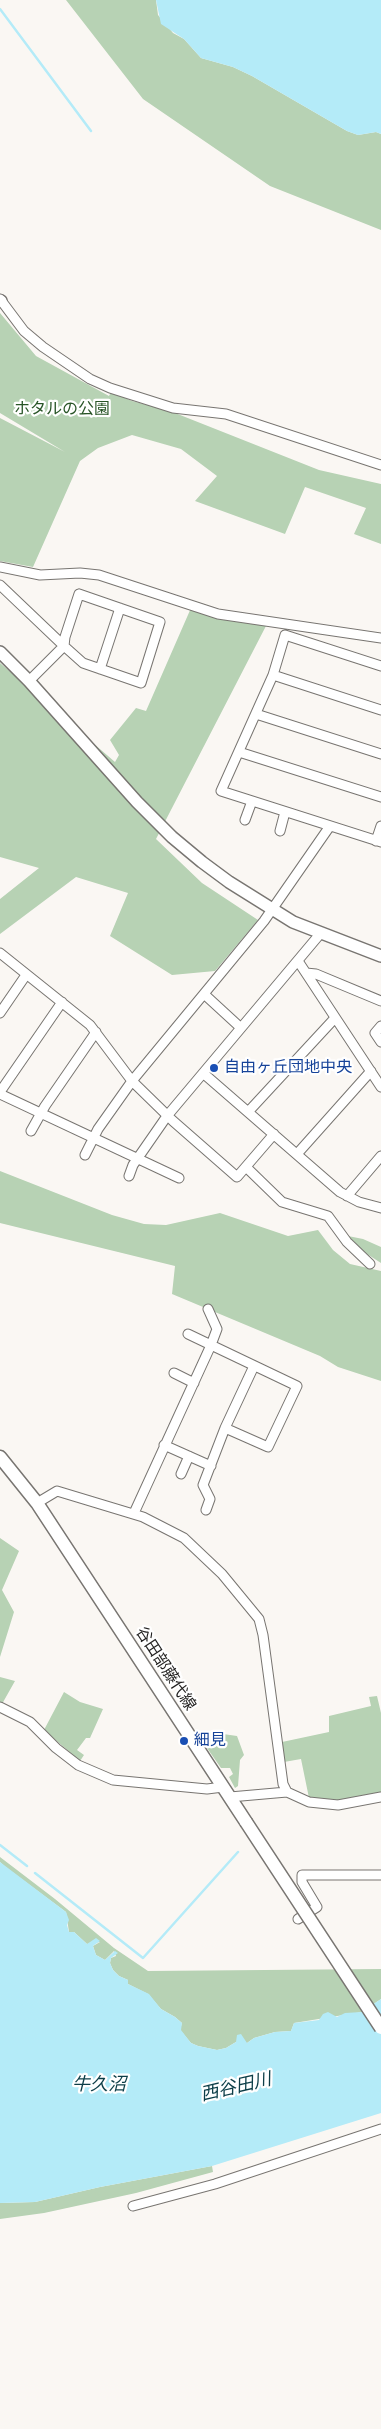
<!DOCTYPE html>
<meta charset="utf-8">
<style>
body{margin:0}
canvas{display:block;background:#faf7f3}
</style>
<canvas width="381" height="2429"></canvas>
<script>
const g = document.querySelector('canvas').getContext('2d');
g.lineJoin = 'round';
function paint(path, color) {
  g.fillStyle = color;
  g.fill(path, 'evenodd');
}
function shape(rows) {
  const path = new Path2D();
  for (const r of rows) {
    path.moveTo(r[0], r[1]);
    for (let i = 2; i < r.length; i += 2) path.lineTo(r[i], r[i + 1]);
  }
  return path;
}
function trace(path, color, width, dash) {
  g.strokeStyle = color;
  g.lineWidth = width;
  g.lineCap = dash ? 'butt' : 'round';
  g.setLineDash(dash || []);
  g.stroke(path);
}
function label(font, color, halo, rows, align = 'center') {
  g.font = font + ' "Roboto Condensed","Noto Sans JP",sans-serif';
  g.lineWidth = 4.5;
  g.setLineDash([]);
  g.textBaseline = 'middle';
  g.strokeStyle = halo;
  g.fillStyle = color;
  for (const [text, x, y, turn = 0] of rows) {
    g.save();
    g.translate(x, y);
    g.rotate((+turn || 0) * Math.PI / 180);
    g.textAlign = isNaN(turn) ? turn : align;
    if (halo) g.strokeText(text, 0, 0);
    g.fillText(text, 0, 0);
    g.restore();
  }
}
paint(shape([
 [66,0,156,0,158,15,173,33,184,39,201,58,233,67,252,76,347,131,358,135,376,132,381,134,381,230,270,186,143,99],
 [0,313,36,356,109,396,111,392,132,401,170,411,319,470,381,484,381,544,354,534,366,508,305,487,285,534,195,501,217,476,181,449,132,435,98,448,80,461,33,567,0,561,0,418,65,452,0,413],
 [191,608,204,614,267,624,156,839,202,883,258,920,215,971,172,975,110,936,128,893,76,877,0,934,0,899,39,868,0,857,0,663,115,762,119,755,110,740,136,708,146,711],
 [0,1171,112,1215,144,1224,166,1225,220,1213,288,1236,318,1230,333,1250,350,1264,381,1271,381,1381,338,1367,320,1356,172,1294,175,1266,0,1223],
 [343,1235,363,1239,381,1247,381,1263,356,1247],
 [0,1538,19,1551,2,1590,14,1612,0,1657],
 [0,1677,15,1681,2,1704,0,1704],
 [64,1692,80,1702,103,1709,90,1738,86,1738,77,1750,84,1755,80,1761,44,1730],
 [377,1696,381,1713,381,1792,340,1802,309,1798,301,1759,284,1762,282,1742,329,1732,329,1716,371,1706,369,1697],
 [209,1732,237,1736,244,1755,240,1760,238,1786,235,1788,229,1777,233,1774,230,1768,221,1768,200,1738],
 [0,1857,55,1899,114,1948,148,1971,381,1969,381,1999,362,2012,294,2023,291,2031,275,2032,254,2038,247,2043,236,2042,226,2048,217,2050,198,2046,191,2043,180,2030,182,2023,175,2017,161,2009,148,1994,128,1984,128,1980,119,1976,113,1970,110,1963,111,1958,116,1956,114,1951,105,1960,96,1955,93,1946,100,1942,87,1944,74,1932,69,1932,66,1912,4,1866,0,1862],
 [212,2166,213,2172,136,2193,44,2213,0,2219,0,2203,35,2202,100,2187]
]), '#b7d2b4');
paint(shape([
 [156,0,381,0,381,134,376,132,358,135,347,131,252,76,233,67,201,58,184,39,161,24],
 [0,1862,66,1912,69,1920,67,1925,69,1932,74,1932,87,1944,96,1938,100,1941,93,1946,96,1955,105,1960,115,1951,118,1953,111,1958,110,1963,113,1970,119,1976,128,1980,128,1984,149,1994,161,2009,175,2017,182,2023,181,2030,191,2043,198,2046,217,2050,226,2048,236,2042,237,2035,241,2034,247,2043,254,2038,275,2032,291,2031,294,2023,319,2020,323,2014,328,2012,337,2017,345,2013,362,2012,381,1999,381,2113,212,2166,100,2187,35,2202,0,2203]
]), '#b4ebf8');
trace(shape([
 [0,9,91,131],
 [0,1845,27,1866],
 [35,1873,143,1958,238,1852]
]), '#b4ebf8', 2.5);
const minor = shape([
 [0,299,24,331,43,347,90,379,110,388,173,408,226,414,381,465],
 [0,567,40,575,80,573,99,575,218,614,381,638],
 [0,585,64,646,29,681],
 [79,594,160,622,141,683,83,663,64,646,65,637,79,594],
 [381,666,285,635,273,675,221,791,381,842],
 [100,669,120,608],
 [273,675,381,710],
 [256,714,381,754],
 [239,752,381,797],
 [245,820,252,801],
 [280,831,285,812],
 [376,841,381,826],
 [0,953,90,1025,132,1081,173,1121,237,1177,274,1134],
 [298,961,381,1087],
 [306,973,316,974,381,1001],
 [204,994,241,1028],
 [0,1013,26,975],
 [381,1026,375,1033,381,1042],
 [203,1073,340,1192,359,1202,381,1208],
 [0,1092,62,1002],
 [0,1094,179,1178],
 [248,1112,335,1018],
 [31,1131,45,1106,96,1032],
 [297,1154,371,1071],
 [85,1155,98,1129,132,1081,264,921,330,826],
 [246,1167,282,1202,328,1216,347,1242,370,1264],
 [129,1176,133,1165,167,1116,320,934],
 [347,1196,381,1156],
 [188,1334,211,1345,217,1329,208,1309],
 [174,1373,194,1383],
 [225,1428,254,1366],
 [164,1445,211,1466],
 [181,1474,189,1456],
 [37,1503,57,1491,143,1517,184,1538,222,1574,259,1619,263,1635,283,1784,287,1792],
 [134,1513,211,1345,297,1386,268,1447,225,1428,203,1485,210,1499,206,1510],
 [0,1707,30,1722,56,1748,78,1765,113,1780,207,1789,223,1787],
 [230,1797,287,1792,309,1802,338,1805,381,1797],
 [298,1919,317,1907,302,1882,302,1875,381,1875],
 [133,2206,215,2184,381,2129]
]);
const tertiary = shape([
 [0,301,1,301],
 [0,652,29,681,137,802,172,837,202,862,229,882,293,922,381,956]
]);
const secondary = shape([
 [0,1457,37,1503,246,1822]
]);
trace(minor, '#787571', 11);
trace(tertiary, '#787571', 14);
trace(secondary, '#787571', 15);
trace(minor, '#fff', 9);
trace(tertiary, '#fff', 11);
trace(secondary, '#fff', 12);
const secondaryBridge = shape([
 [246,1822,381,2028]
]);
trace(secondaryBridge, '#787571', 15, []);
trace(secondaryBridge, '#fff', 12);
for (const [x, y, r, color] of [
 [214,1068,5,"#1a4fb4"],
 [184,1741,5,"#1a4fb4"]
]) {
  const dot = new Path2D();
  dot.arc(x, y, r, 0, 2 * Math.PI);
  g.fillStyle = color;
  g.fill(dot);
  trace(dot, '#fff', 2);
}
label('16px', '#295527', '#fff', [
 ["ホタルの公園",62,410]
]);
label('16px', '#164399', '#fff', [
 ["自由ヶ丘団地中央",224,1068],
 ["細見",194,1741]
], 'left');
label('16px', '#201f1e', '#fff', [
 ["谷田部藤代線",165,1669,57]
]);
label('italic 18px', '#0c3e48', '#fff', [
 ["牛久沼",99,2085],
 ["西谷田川",236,2088,-13]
]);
</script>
